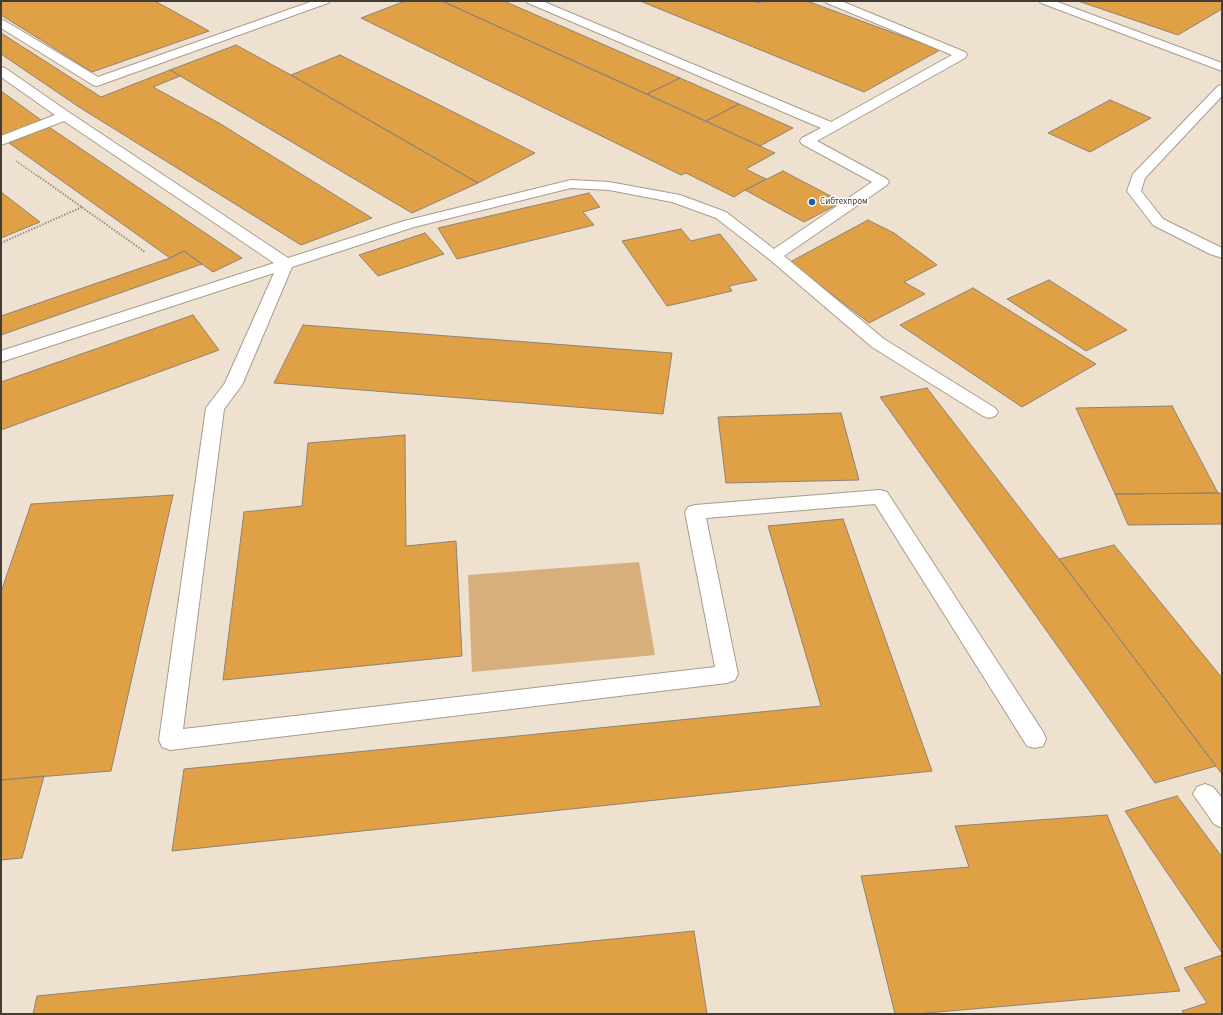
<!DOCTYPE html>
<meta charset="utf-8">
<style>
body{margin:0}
#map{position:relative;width:1223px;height:1015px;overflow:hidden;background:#eee1d0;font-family:"Source Sans 3",sans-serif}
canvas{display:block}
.frame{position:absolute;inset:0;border:2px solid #413c35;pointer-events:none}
</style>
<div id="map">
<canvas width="1223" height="1015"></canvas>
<div class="frame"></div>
</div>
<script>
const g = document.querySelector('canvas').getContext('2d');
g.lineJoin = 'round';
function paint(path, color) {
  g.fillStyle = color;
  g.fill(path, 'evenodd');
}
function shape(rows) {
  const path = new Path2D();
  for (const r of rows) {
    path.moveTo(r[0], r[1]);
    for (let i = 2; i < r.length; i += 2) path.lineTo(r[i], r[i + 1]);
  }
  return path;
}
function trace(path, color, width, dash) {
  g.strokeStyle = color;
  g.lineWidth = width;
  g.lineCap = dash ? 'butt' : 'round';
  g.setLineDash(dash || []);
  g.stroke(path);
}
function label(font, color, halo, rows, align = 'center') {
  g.font = font + ' "Source Sans 3",sans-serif';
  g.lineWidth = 3;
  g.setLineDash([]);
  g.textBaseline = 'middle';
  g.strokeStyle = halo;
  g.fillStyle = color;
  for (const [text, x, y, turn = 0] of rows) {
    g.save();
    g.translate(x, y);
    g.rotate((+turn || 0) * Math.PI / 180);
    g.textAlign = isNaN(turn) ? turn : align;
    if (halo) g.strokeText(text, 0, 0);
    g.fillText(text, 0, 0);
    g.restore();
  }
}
paint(shape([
 [639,562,655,655,472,672,468,575]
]), '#d6af7c');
const building = shape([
 [1,1,155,1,209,31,92,72,1,15,1,1],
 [405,1,442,1,775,153,746,169,766,179,745,190,734,197,686,173,681,175,361,18,405,1],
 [442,1,504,1,680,78,647,94,442,1],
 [640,1,752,1,758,3,764,1,807,1,940,50,864,92,640,1],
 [1078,1,1222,1,1222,9,1178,35,1078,1],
 [1,33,101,97,170,70,180,76,153,87,219,123,372,218,301,245,79,107,1,54,1,33],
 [236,45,291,75,478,183,412,213,170,70,236,45],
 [340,55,535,153,478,183,291,75,340,55],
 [680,78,739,104,706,121,647,94,680,78],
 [1,91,41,120,1,136,1,91],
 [1110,100,1151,118,1090,152,1048,133,1110,100],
 [739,104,793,128,760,146,706,121,739,104],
 [49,127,242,258,213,272,184,251,170,258,9,143,49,127],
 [783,171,842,202,804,222,745,190,783,171],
 [1,192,40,222,1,238,1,192],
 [589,193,600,207,583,212,594,225,457,259,438,228,589,193],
 [868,220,894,233,937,265,904,282,925,294,869,323,790,262,868,220],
 [681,229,691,241,720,234,757,280,729,286,732,291,667,306,622,241,681,229],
 [425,233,444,254,378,276,359,255,425,233],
 [184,251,202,264,1,335,1,316,170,258,184,251],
 [1049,280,1127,330,1086,351,1007,299,1049,280],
 [973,288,1096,364,1022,407,900,325,973,288],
 [193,315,219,350,1,430,1,382,193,315],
 [303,325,672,353,663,414,274,383,303,325],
 [927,388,1059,559,1216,766,1155,783,880,397,927,388],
 [1172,406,1218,493,1115,494,1076,408,1172,406],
 [841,413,859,480,726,483,718,417,841,413],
 [405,435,406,546,456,541,462,656,223,680,244,512,302,506,308,443,405,435],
 [1218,493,1222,493,1222,524,1128,525,1115,494,1218,493],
 [173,495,111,771,1,780,1,592,31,504,173,495],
 [843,519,932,771,172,851,184,769,821,706,768,526,843,519],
 [1114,545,1222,678,1222,774,1059,559,1114,545],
 [44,776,22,858,1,860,1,780,44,776],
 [1177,796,1222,857,1222,953,1125,811,1177,796],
 [1107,815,1180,991,915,1014,895,1014,861,876,969,867,955,826,1107,815],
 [694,931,707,1014,33,1014,37,996,694,931],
 [1222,955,1222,1014,1184,1014,1182,1011,1207,1003,1184,968,1222,955]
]);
paint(building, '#e0a045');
trace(building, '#8f8273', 1);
const lane = shape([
 [313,1,330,1,328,3,97,86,93,85,1,28,1,20,5,21,98,77,313,1],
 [526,1,542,1,831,122,952,55,827,3,825,1,841,1,965,52,967,55,965,58,817,141,887,179,889,182,887,185,784,256,884,339,995,408,998,412,995,416,989,418,983,416,872,347,769,259,716,218,672,202,609,190,571,188,414,227,292,267,242,385,224,409,183,729,715,667,685,512,688,507,695,505,880,490,887,492,1043,732,1046,739,1043,746,1035,748,1027,746,875,504,706,518,738,674,735,680,727,683,170,750,162,747,159,740,206,408,225,383,274,273,1,362,1,351,274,263,64,121,1,145,1,136,55,115,1,77,1,67,5,68,70,113,288,258,404,221,571,180,609,182,680,195,726,212,774,249,872,182,802,144,800,141,802,138,821,128,528,3,526,1],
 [1039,1,1055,1,1222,63,1222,71,1041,3,1039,1],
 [1222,85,1222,96,1145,178,1141,191,1163,219,1222,248,1222,258,1210,254,1153,225,1127,191,1133,174,1218,86,1222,85],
 [1205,784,1213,787,1222,798,1222,828,1214,824,1193,794,1197,787,1205,784]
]);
trace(lane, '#a99c8c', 2);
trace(shape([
 [16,161,39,177]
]), '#9a9084', 1.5, [1.5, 1.5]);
trace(shape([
 [38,176,145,252],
 [1,243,82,207]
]), '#9a9084', 2, [1.5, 1.5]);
paint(lane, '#fff');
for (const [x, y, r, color] of [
 [812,202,4,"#0e61af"]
]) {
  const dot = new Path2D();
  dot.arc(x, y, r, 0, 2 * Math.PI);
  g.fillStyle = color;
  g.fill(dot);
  trace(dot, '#fff', 1.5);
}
label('9px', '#413c35', '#fff', [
 ["Сибтехпром",820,202]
], 'left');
</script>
